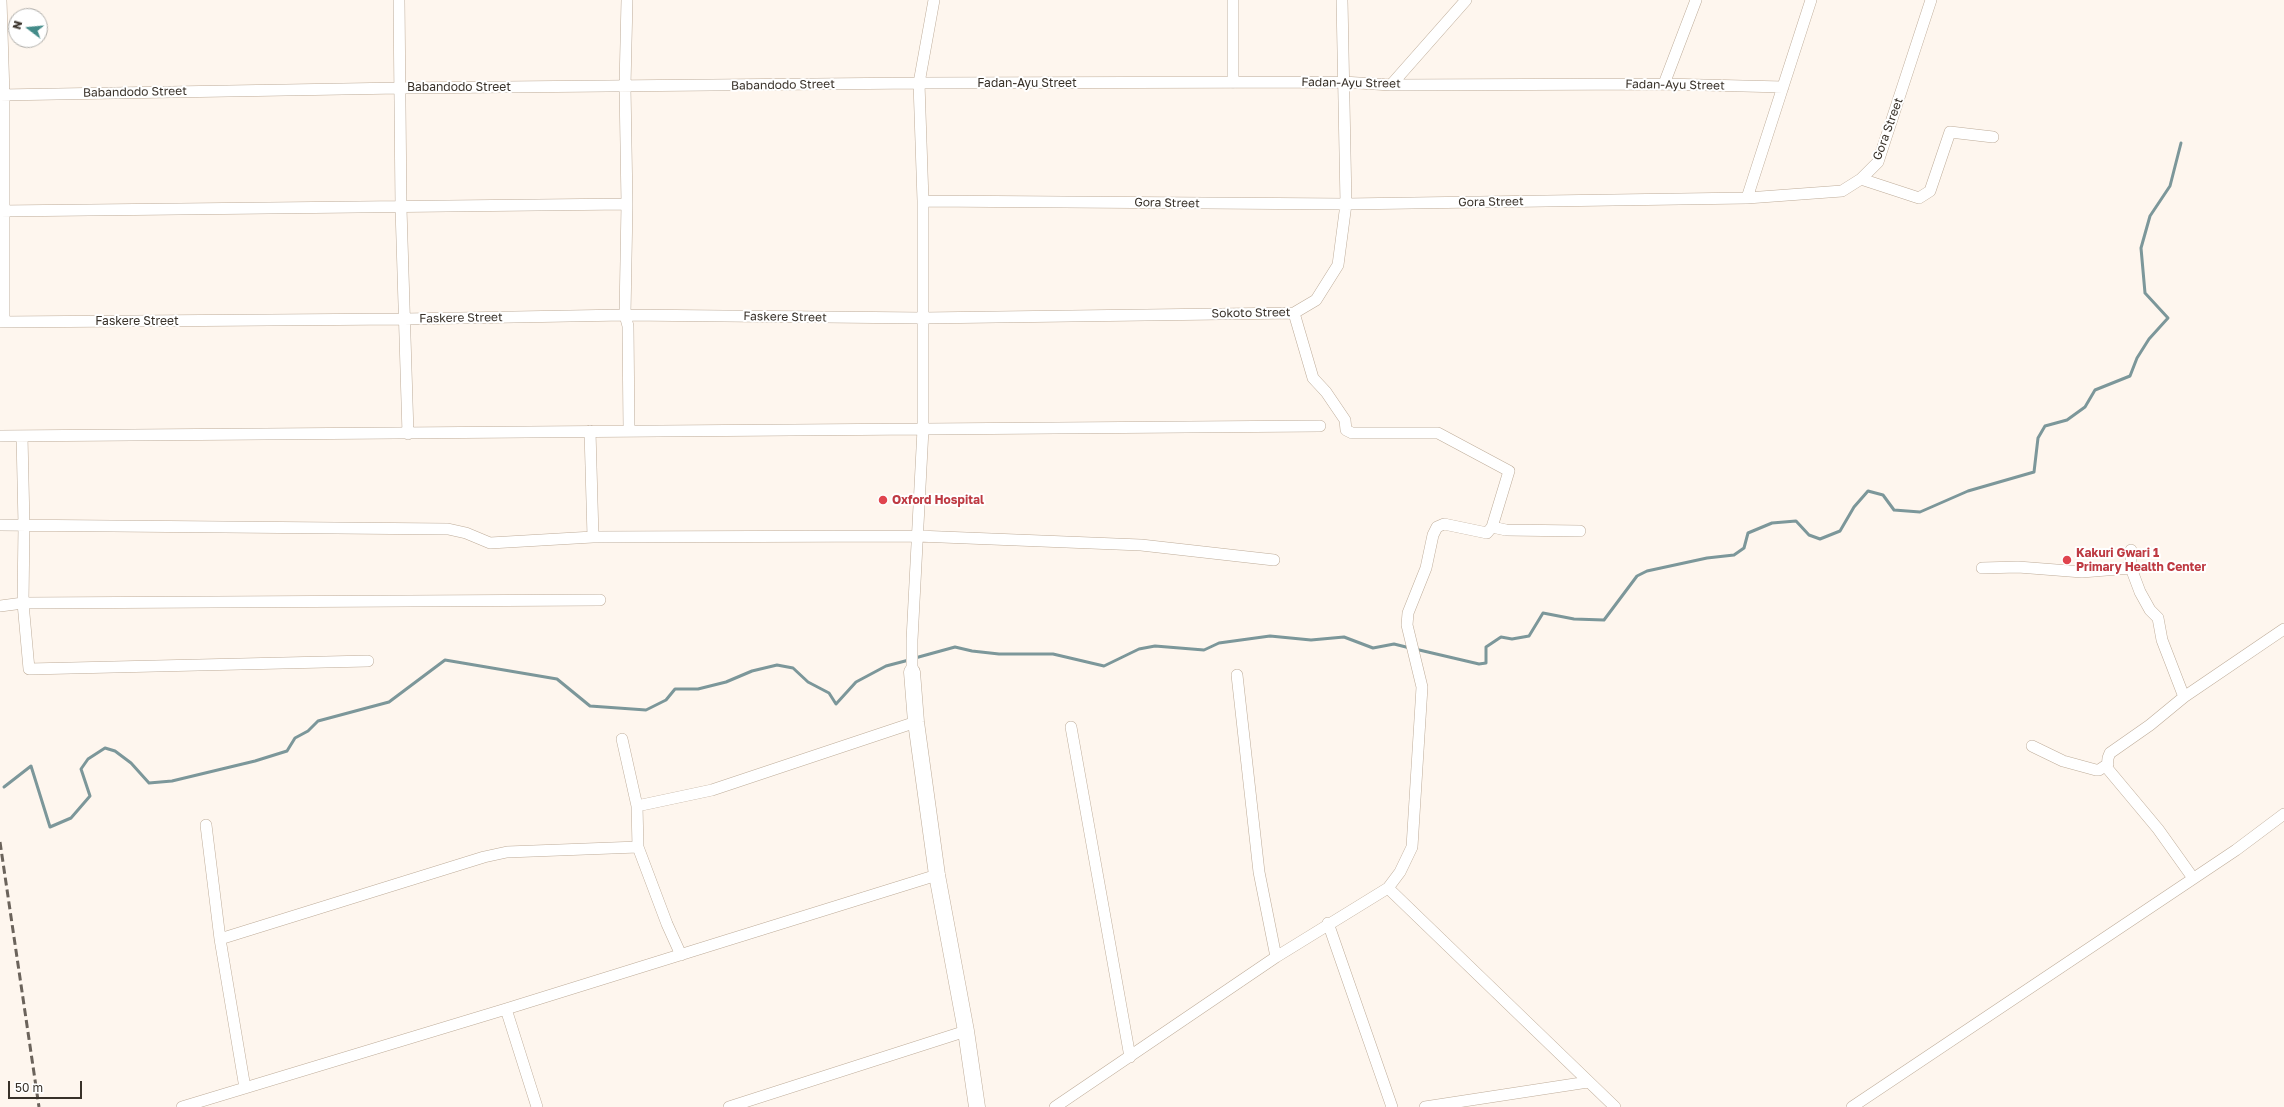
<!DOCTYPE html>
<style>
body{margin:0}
#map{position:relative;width:2284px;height:1107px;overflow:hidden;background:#fef6ee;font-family:"Golos Text",sans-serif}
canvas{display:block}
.north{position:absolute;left:8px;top:8px;width:40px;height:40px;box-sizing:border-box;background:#fff;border:1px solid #afada9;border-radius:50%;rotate:286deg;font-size:11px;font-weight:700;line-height:16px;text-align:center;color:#383129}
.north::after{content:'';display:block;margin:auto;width:14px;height:18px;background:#438b89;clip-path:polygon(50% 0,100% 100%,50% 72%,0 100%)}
.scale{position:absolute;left:8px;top:1081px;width:74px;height:18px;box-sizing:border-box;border:2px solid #383129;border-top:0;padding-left:5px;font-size:12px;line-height:14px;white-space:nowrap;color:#383129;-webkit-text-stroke:3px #fff;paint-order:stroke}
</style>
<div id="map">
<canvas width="2284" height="1107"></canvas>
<div class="north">N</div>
<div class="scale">50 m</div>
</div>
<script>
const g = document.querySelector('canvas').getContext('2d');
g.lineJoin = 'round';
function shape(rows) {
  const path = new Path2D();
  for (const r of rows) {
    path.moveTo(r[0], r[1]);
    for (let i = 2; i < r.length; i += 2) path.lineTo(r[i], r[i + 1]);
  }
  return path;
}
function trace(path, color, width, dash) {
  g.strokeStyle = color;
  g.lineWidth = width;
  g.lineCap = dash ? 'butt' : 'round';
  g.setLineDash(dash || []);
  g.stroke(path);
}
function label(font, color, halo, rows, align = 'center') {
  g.font = font + ' "Golos Text",sans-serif';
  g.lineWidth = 4;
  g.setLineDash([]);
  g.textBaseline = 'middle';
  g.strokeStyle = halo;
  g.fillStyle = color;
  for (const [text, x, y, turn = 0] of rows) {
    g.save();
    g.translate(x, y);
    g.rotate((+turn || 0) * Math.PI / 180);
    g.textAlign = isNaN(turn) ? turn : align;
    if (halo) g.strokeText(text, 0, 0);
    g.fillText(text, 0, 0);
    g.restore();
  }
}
trace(shape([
 [1415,649,1479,664,1486,663,1486,647,1501,637,1512,639,1529,636,1543,613,1574,619,1604,620,1637,576,1647,571,1707,558,1734,555,1744,548,1748,533,1772,523,1796,521,1809,535,1820,539,1840,531,1854,507,1868,491,1883,495,1894,510,1920,512,1968,491,2034,472,2038,438,2045,426,2067,420,2085,407,2095,390,2130,376,2137,358,2149,339,2168,318,2145,293,2141,248,2150,216,2170,186,2181,143],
 [915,658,955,647,972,651,999,654,1053,654,1104,666,1139,649,1155,646,1204,650,1219,643,1270,636,1311,640,1344,637,1373,648,1394,644,1410,648],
 [4,787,31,766,50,827,71,818,90,796,81,769,88,759,105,748,115,751,131,763,149,783,172,781,255,761,287,751,295,738,308,731,318,721,389,702,445,660,557,679,590,706,646,710,666,700,675,689,698,689,726,682,752,671,777,665,793,668,808,682,829,693,836,704,856,682,886,666,909,660]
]), '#7c979a', 3);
const minor = shape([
 [1,0,4,95,4,322],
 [399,0,401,208,408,434],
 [627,0,625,86,627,204,625,315,628,326,629,431],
 [1233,83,1233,0],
 [1664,84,1696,0],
 [1391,85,1466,0],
 [0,95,400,88,919,83,1343,82,1391,85,1664,84,1783,87],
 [1861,179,1919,198,1930,191,1950,132,1993,137],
 [1747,198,1811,0],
 [923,201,1346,204,1747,198,1842,191,1861,179,1878,162,1931,0],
 [0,211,627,204],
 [1294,313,1313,378,1326,392,1345,420,1346,430,1352,433,1438,433,1509,471,1492,527],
 [0,322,404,319,625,315,923,318,1294,313,1316,300,1338,265,1346,204,1342,0],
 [590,431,593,537],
 [0,436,1320,426],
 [22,436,24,525,23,603,29,669,368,661],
 [0,525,448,529,466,533,490,543,593,537,917,536,1141,545,1274,560],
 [2131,550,2131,568,2140,592,2150,610,2158,618,2162,640,2184,697],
 [1982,568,2018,567,2082,572,2131,568],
 [0,606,23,603,600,600],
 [912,672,912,640,923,429,923,201,919,83,934,0],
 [1237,675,1259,872,1276,957],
 [1071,727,1130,1057],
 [622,739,637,806,638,847,667,924,681,955],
 [2032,746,2063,761,2096,770,2099,770,2108,764],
 [637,806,712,790,916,722],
 [206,825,220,939,245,1088],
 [2193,878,2158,829,2107,768,2108,758,2110,753,2150,725,2184,697,2284,629],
 [1388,888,1615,1107],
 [1328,923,1392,1107],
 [220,939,484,857,507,852,638,847],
 [506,1009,537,1107],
 [182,1107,506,1009,937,875],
 [729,1107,966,1031],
 [1055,1107,1276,957,1388,888,1400,872,1412,847,1422,687,1407,625,1408,613,1426,568,1433,535,1437,527,1444,524,1487,533,1492,527,1506,530,1580,531],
 [1425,1107,1588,1082],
 [1852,1107,2236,850,2284,814]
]);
const secondary = shape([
 [912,672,916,722,937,875,966,1031,977,1107]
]);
trace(minor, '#beac99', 12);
trace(secondary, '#beac99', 17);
trace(minor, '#fff', 11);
trace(secondary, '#fff', 16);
trace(shape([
 [0,842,39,1107]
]), '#6b635b', 3, [8, 4]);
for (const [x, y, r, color] of [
 [883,500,5,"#e0444e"],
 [2067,560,5,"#e0444e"]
]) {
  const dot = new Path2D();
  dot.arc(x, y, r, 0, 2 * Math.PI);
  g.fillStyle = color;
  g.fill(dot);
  trace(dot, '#fff', 1.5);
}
label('12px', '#383129', '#fff', [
 ["Fadan-Ayu Street",1027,83],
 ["Fadan-Ayu Street",1351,83,1],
 ["Babandodo Street",783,85,-1],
 ["Fadan-Ayu Street",1675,85,1],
 ["Babandodo Street",459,87],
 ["Babandodo Street",135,92,-1],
 ["Gora Street",1888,129,-70],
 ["Gora Street",1491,202,-1],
 ["Gora Street",1167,203,1],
 ["Sokoto Street",1251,313,-1],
 ["Faskere Street",785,317,1],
 ["Faskere Street",461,318,-1],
 ["Faskere Street",137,321]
]);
label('bold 12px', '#be3a42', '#fff', [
 ["Oxford Hospital",892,500],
 ["Kakuri Gwari 1",2076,553],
 ["Primary Health Center",2076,567]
], 'left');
</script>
